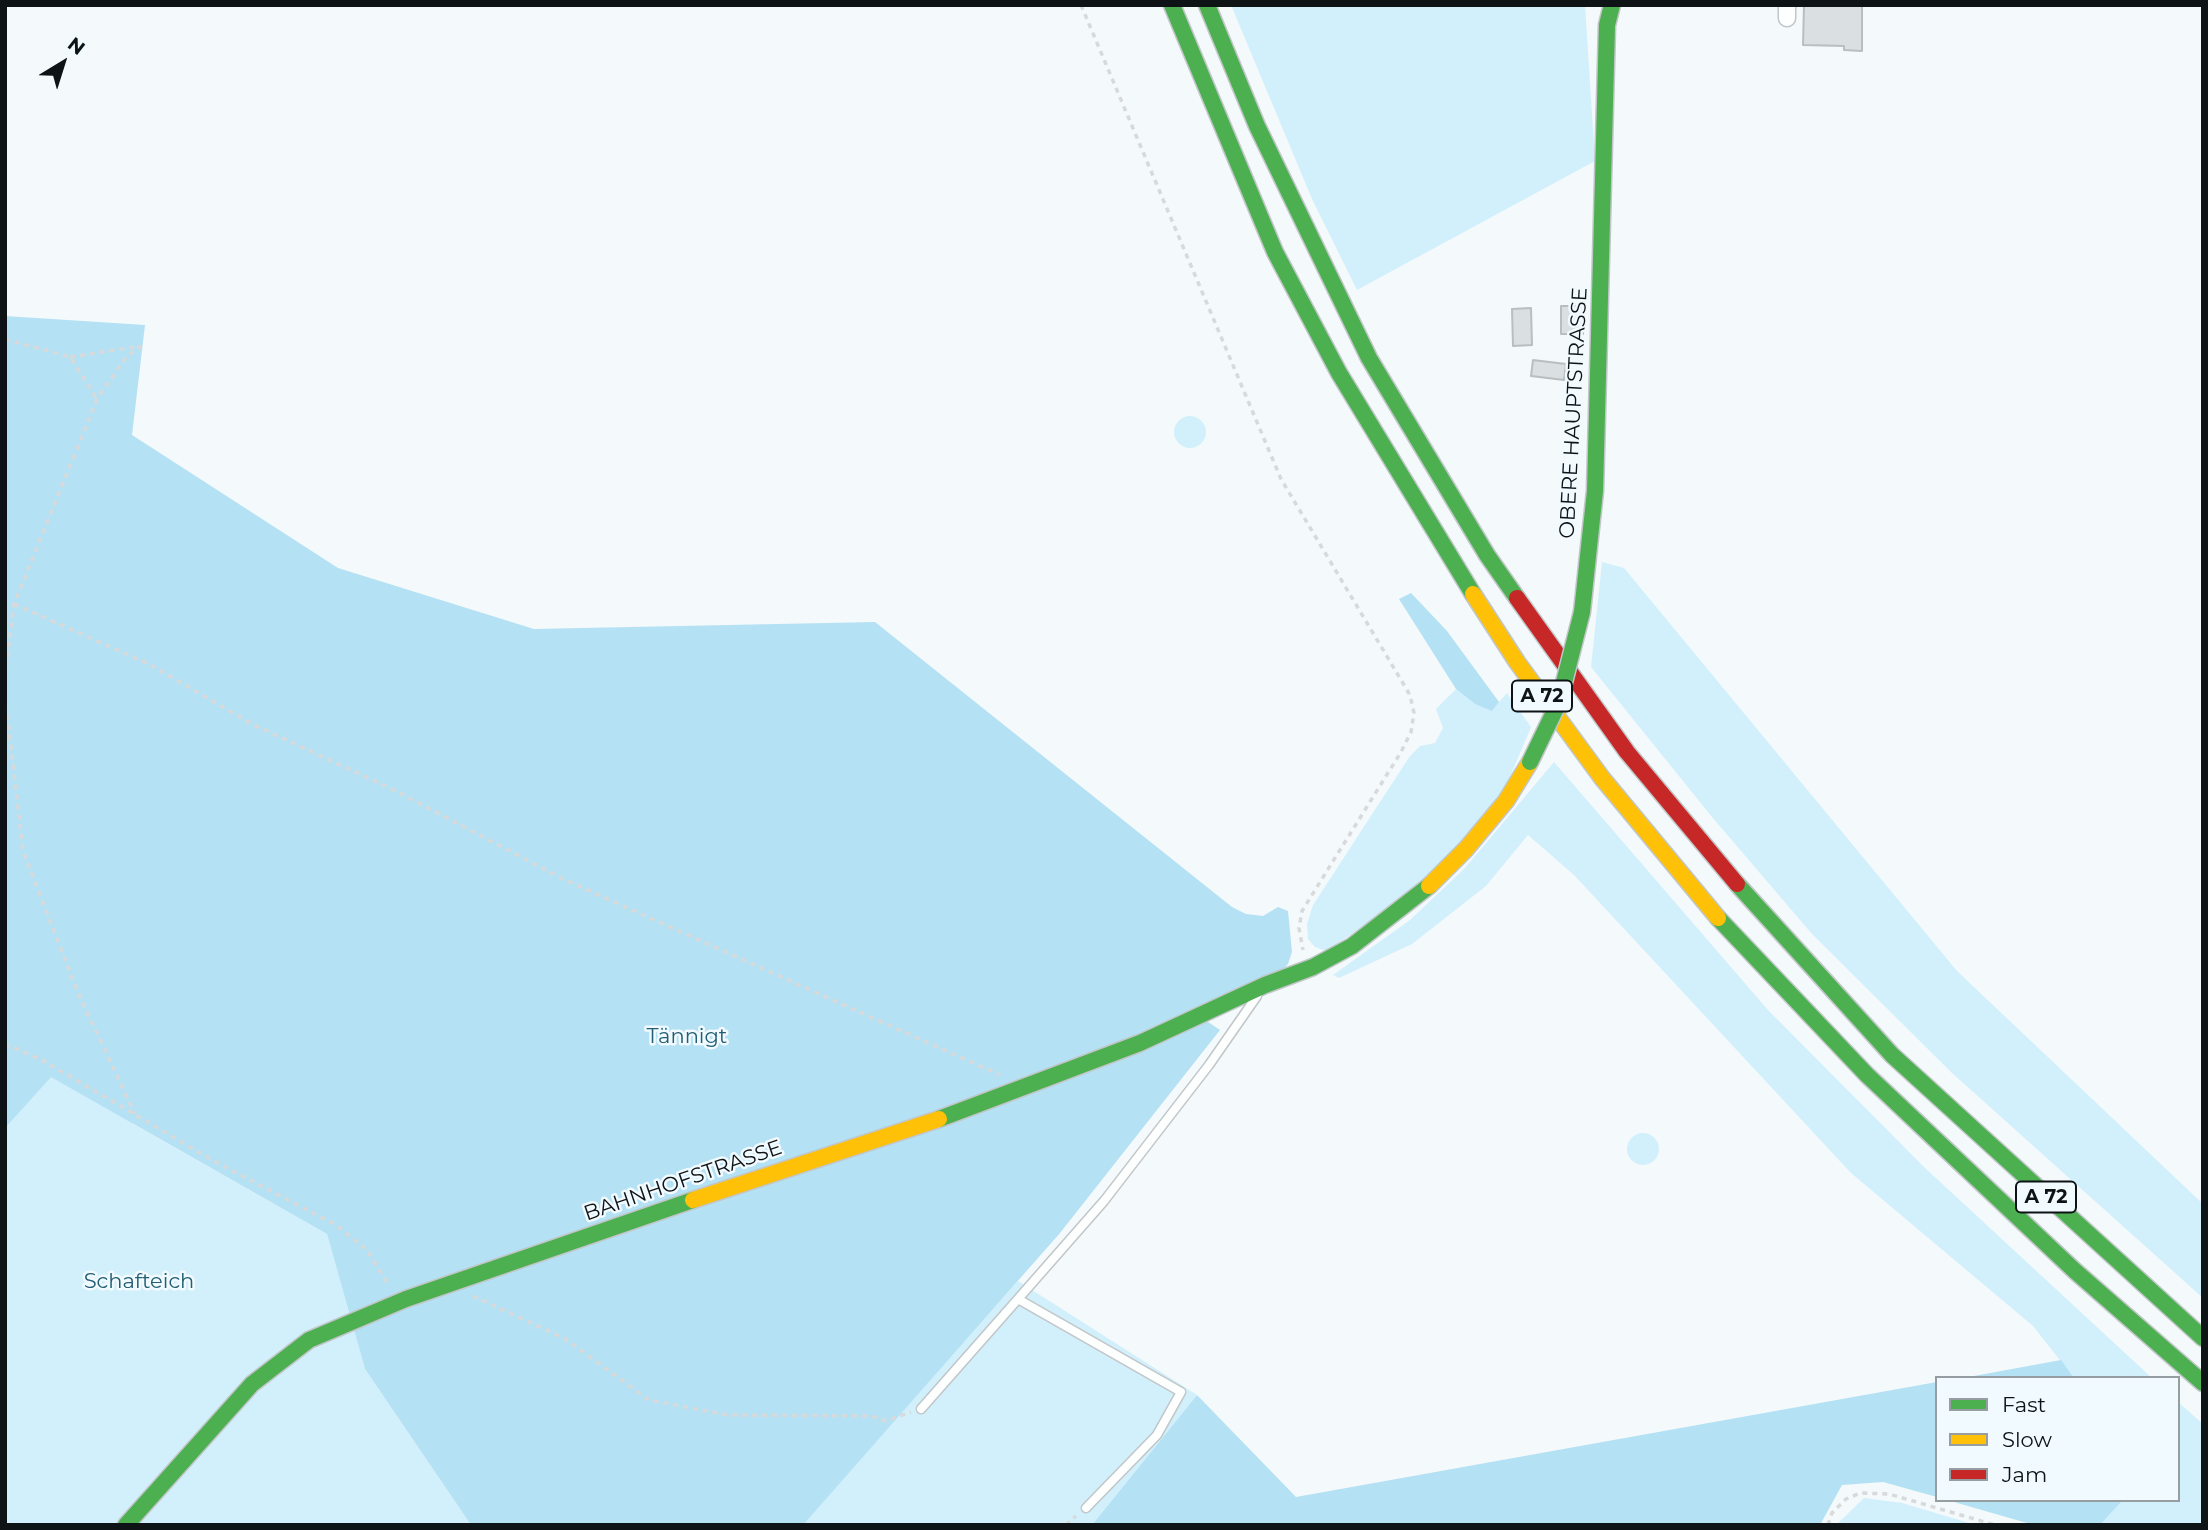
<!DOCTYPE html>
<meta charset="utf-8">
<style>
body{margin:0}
#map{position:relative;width:2208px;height:1530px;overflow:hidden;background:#f4f9fb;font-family:Montserrat,sans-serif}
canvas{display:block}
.frame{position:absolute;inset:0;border:7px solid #0e1315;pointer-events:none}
.legend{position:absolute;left:1935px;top:1376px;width:245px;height:126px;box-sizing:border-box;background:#f1fafe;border:2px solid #969ea1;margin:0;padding:9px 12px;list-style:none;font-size:21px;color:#0e1315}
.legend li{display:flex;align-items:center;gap:14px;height:35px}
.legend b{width:35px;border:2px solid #969ea1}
.north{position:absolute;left:28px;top:28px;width:70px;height:70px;-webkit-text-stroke:5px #f1fafe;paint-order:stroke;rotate:38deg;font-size:19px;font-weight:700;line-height:28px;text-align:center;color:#0e1315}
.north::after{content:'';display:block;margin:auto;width:24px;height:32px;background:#0e1315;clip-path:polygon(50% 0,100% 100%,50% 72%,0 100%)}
</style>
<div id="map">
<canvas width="2208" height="1530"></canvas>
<div class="frame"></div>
<ul class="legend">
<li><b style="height:9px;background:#4caf50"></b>Fast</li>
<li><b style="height:9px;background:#ffc107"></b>Slow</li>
<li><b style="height:9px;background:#c62828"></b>Jam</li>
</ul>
<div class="north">N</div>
</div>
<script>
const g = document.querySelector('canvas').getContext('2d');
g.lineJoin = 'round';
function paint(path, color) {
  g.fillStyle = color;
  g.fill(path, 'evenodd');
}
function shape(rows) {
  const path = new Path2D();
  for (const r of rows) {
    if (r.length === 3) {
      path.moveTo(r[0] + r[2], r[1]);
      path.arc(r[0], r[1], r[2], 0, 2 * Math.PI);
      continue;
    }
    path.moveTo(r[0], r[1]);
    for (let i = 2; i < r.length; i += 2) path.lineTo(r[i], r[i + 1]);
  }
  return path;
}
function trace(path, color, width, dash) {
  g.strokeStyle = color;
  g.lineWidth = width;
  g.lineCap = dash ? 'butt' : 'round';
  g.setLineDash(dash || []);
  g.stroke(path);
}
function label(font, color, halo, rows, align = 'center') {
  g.font = font + ' Montserrat,sans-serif';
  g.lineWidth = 5;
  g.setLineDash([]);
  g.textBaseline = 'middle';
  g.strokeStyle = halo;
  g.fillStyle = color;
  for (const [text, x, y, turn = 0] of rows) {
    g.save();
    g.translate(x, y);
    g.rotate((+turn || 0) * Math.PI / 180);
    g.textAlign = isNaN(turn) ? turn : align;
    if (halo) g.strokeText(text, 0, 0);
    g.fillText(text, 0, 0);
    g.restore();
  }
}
paint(shape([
 [1231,5,1585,5,1595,161,1357,290,1312,199],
 [1190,432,16],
 [1602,562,1624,568,1957,971,2203,1204,2203,1298,1952,1073,1812,934,1712,817,1591,667],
 [1456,689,1475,704,1492,710,1507,693,1531,727,1509,779,1475,830,1397,903,1326,951,1315,947,1308,939,1307,924,1313,905,1410,756,1420,746,1435,743,1443,728,1436,709],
 [1554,762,1768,1010,1924,1167,2152,1378,2074,1378,2033,1326,1851,1173,1574,875,1528,835,1486,886,1412,944,1339,978,1333,975,1410,920,1465,868],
 [5,770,133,1124,327,1234,365,1369,471,1525,5,1525],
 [1643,1149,16],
 [1018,1281,1197,1395,1092,1525,802,1525],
 [2178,1402,2203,1424,2203,1525,2100,1525,2123,1500,2178,1500],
 [1864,1498,1902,1503,1976,1525,1836,1525]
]), '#d2f0fc');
paint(shape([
 [5,316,145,325,132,435,338,568,534,629,875,622,1232,907,1246,914,1263,916,1278,907,1288,911,1292,952,1288,964,1279,974,1196,1014,1220,1030,1060,1233,803,1525,471,1525,365,1369,327,1234,51,1077,5,1128],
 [1411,593,1447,631,1499,702,1492,711,1475,704,1456,689,1399,599],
 [2061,1360,2074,1378,1963,1378],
 [1937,1382,1937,1497,1883,1482,1842,1485,1820,1525,1092,1525,1197,1395,1296,1497],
 [1947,1500,2123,1500,2100,1525,2034,1525]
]), '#b4e1f3');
const building = shape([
 [1804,5,1862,5,1862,51,1844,50,1844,46,1803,45,1804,5],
 [1561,306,1583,306,1583,334,1561,334,1561,306],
 [1531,308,1532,345,1513,346,1512,309,1531,308],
 [1533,360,1566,364,1564,380,1531,376,1533,360]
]);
paint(building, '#dadfe1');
trace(building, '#b9bec0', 2);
const lane = shape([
 [921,1409,1018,1299],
 [1086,1508,1157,1435,1181,1392,1018,1299,1104,1201,1209,1065,1257,996]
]);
const street = shape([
 [1787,5,1787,18]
]);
const fast = shape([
 [1172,5,1275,252,1339,373,1473,594],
 [1207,5,1257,126,1369,358,1487,555,1517,598],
 [1582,612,1595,491,1607,25,1612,5],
 [1737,884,1892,1055,2203,1338],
 [1718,918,1867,1075,2075,1271,2203,1383],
 [939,1119,1140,1043,1265,985,1313,967,1352,946,1429,886],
 [126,1525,252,1384,309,1340,406,1299,693,1200]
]);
const slow = shape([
 [1473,594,1517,662,1602,778,1718,918],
 [1429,886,1466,849,1506,801,1530,762],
 [693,1200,939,1119]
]);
const jam = shape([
 [1517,598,1627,752,1737,884]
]);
trace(lane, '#c1c6c8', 11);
trace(street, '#c1c6c8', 19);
trace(fast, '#c1c6c8', 19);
trace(slow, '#c1c6c8', 19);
trace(jam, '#c1c6c8', 19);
trace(shape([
 [1081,5,1281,479,1410,695,1414,713,1411,732,1401,752,1302,911,1299,928,1303,950],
 [5,339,70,357,97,399],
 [70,357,140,346],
 [14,604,149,664,252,724,394,790,563,879,1000,1075],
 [5,677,14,604,97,399,127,356,145,343],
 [5,695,23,851,78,993,135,1114],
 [5,1044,42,1060,214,1161,336,1225,367,1250,389,1286],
 [473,1296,564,1338,649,1400,728,1415,872,1416,886,1421,911,1412],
 [1066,1525,1076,1516],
 [1828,1525,1832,1513,1846,1499,1860,1493,1889,1494,1995,1525]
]), '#d7d9da', 3.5, [5, 5]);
trace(lane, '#fdfefe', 8);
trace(street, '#fdfefe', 16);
trace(fast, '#4caf50', 16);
trace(slow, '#ffc107', 16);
trace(jam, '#c62828', 16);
const fastBridge = shape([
 [1530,762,1559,702,1582,612]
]);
trace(fastBridge, '#c1c6c8', 19, []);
trace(fastBridge, '#4caf50', 16);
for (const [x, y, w] of [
 [1542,696,60],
 [2046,1197,60]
]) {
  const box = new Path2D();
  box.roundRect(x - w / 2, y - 15.5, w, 31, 5);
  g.fillStyle = '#f1fafe';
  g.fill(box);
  trace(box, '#0e1315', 2);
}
label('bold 19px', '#0e1315', null, [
 ["A 72",1542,696],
 ["A 72",2046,1197]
]);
label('21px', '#0e1315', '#f1fafe', [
 ["OBERE HAUPTSTRASSE",1574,413,-87],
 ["BAHNHOFSTRASSE",683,1181,-19]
]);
label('21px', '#225f74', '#f1fafe', [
 ["Tännigt",687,1037],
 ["Schafteich",139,1282]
]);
</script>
